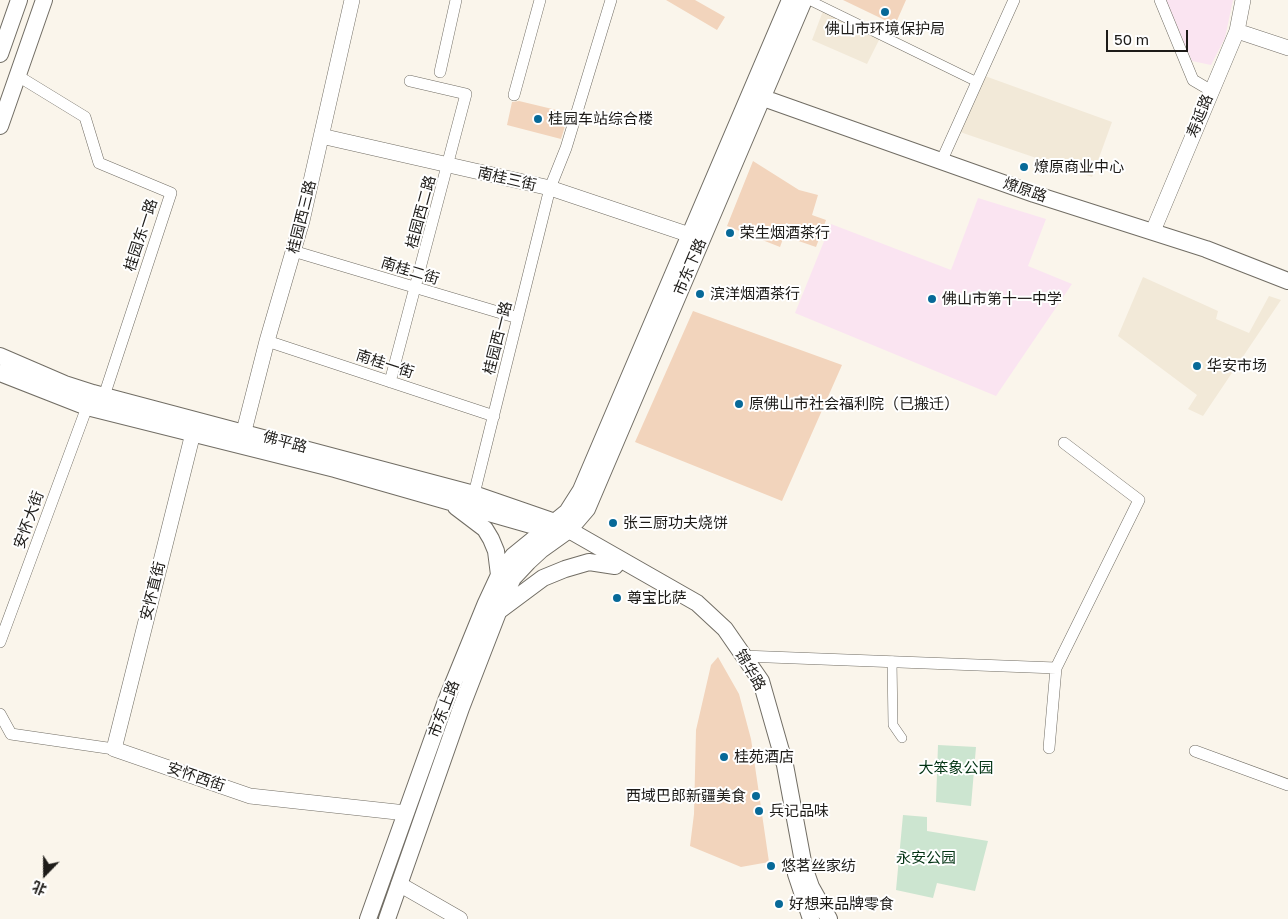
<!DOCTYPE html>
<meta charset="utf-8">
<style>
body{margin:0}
#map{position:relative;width:1288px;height:919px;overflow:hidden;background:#faf5eb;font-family:"Golos Text","Noto Sans SC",sans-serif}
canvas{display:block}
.north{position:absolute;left:20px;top:849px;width:50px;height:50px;-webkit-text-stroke:4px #fff;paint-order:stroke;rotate:202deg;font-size:14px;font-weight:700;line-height:20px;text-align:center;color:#1d1b18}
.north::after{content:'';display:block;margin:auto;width:18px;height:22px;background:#1d1b18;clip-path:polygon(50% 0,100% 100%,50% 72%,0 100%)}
.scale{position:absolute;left:1106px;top:30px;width:82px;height:22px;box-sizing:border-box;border:2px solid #1d1b18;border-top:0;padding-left:6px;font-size:15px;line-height:18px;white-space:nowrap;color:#1d1b18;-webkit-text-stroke:4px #fff;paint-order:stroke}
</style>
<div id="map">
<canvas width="1288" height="919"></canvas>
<div class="north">北</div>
<div class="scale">50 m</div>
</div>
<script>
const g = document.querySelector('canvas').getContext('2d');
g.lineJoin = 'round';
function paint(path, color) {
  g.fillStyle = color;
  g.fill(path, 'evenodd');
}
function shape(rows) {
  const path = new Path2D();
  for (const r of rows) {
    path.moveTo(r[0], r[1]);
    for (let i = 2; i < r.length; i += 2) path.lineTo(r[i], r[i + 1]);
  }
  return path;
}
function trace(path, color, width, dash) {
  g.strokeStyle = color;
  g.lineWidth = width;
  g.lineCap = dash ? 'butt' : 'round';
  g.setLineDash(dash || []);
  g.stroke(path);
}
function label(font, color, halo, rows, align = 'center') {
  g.font = font + ' "Golos Text","Noto Sans SC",sans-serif';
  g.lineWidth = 4;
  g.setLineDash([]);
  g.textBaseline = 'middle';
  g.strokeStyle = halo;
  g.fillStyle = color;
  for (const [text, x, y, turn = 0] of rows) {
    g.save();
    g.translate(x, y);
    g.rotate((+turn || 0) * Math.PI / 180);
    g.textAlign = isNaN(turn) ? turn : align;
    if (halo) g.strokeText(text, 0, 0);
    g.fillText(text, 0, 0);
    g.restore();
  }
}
paint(shape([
 [823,11,880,38,867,64,812,40],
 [985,76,1112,122,1092,177,960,132],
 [1143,277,1218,311,1216,319,1249,333,1269,296,1281,300,1203,416,1188,409,1197,395,1118,336]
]), '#f2e9d8');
paint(shape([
 [1166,0,1233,0,1225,38,1211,65,1192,61],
 [978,198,1046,219,1028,266,1072,284,996,396,795,313,831,224,951,270]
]), '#fae4f1');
paint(shape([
 [938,745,976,747,971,806,936,802],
 [903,815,927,817,927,831,988,841,975,891,937,883,933,898,896,890]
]), '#cce5d0');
paint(shape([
 [666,0,695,0,725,17,717,30],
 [843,0,906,0,895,25],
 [519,101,569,113,561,139,507,125,512,102],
 [753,161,799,190,818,195,812,215,826,220,816,247,784,236,780,247,727,226],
 [693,311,842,365,782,501,635,442],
 [718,657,739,694,751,739,769,862,741,867,690,846,694,814,696,730,711,665]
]), '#f2d4bc');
const pedestrian = shape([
 [809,0,977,82],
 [892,661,893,725,902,738]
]);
const minor = shape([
 [1160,0,1193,80,1210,90],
 [440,72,456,0],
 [18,76,85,117,99,163,171,193,104,396],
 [514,95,540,0],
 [941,162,1014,0],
 [293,251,518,318],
 [267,341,494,416],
 [390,382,466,94,410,81],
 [474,494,550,188,566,148,611,0],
 [0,642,87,407],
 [743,656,1056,668],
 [0,714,11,734,114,749],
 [1049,748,1056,668,1139,500,1064,443],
 [1195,751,1288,785]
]);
const tertiary = shape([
 [1237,31,1288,48],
 [321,136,550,188,690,235],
 [1153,231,1237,31,1243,0],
 [244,431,267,341,302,221,352,0],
 [193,433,114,749,250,796,406,813],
 [399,884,460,919]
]);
const secondary = shape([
 [0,54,19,0],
 [752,94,1034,194,1206,249,1288,281],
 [0,126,44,0],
 [0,356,65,384,93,393,474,494,555,522,697,603,725,629,761,681,785,765,804,867,811,887,829,919],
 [0,373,87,407,335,469,545,529],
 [456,507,485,529,491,539,496,551,499,575],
 [500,610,543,578,565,569,589,562,615,566],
 [796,874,811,919],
 [368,919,446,701,486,603,499,575,513,556,567,512,581,490,790,0],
 [387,919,461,708,504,597,513,578,528,562,541,550,569,530,587,509,804,0]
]);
trace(pedestrian, '#716d64', 10);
trace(minor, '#716d64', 12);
trace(tertiary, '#716d64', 16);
trace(secondary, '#716d64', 18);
trace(pedestrian, '#fff', 9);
trace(minor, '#fff', 11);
trace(tertiary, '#fff', 15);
trace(secondary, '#fff', 16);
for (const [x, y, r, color] of [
 [885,12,5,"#076998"],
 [538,119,5,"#076998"],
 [1024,167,5,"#076998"],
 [730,233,5,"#076998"],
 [700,294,5,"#076998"],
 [932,299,5,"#076998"],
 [1197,366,5,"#076998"],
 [739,404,5,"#076998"],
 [613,523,5,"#076998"],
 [617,598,5,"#076998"],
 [724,757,5,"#076998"],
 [756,796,5,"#076998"],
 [759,811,5,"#076998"],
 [771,866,5,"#076998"],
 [779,904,5,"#076998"]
]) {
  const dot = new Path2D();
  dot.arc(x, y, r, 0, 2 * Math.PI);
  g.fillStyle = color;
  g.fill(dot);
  trace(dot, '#fff', 2);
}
label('15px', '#1d1b18', '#fff', [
 ["佛山市环境保护局",885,29,"center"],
 ["桂园车站综合楼",548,119],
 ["燎原商业中心",1034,167],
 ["荣生烟酒茶行",740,233],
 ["滨洋烟酒茶行",710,294],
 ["佛山市第十一中学",942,299],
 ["华安市场",1207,366],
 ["原佛山市社会福利院（已搬迁）",749,404],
 ["张三厨功夫烧饼",623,523],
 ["尊宝比萨",627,598],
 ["桂苑酒店",734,757],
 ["西域巴郎新疆美食",746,796,"right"],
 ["兵记品味",769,811],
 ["悠茗丝家纺",781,866],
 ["好想来品牌零食",789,904]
], 'left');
label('15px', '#1d1b18', '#fff', [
 ["寿延路",1200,116,-68],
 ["南桂三街",507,179,13],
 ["燎原路",1025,190,19],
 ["桂园西二路",421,212,-75],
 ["桂园西三路",302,217,-76],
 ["桂园东一路",141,235,-72],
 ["市东下路",690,267,-67],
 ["南桂二街",410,271,17],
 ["桂园西一路",498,338,-76],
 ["南桂一街",385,364,18],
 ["佛平路",285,442,15],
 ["安怀大街",29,520,-70],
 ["安怀直街",153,591,-76],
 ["锦华路",750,670,60],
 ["市东上路",444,709,-69],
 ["安怀西街",196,777,19]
]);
label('15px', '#023313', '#fff', [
 ["大笨象公园",956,768],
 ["永安公园",926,858]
]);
</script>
